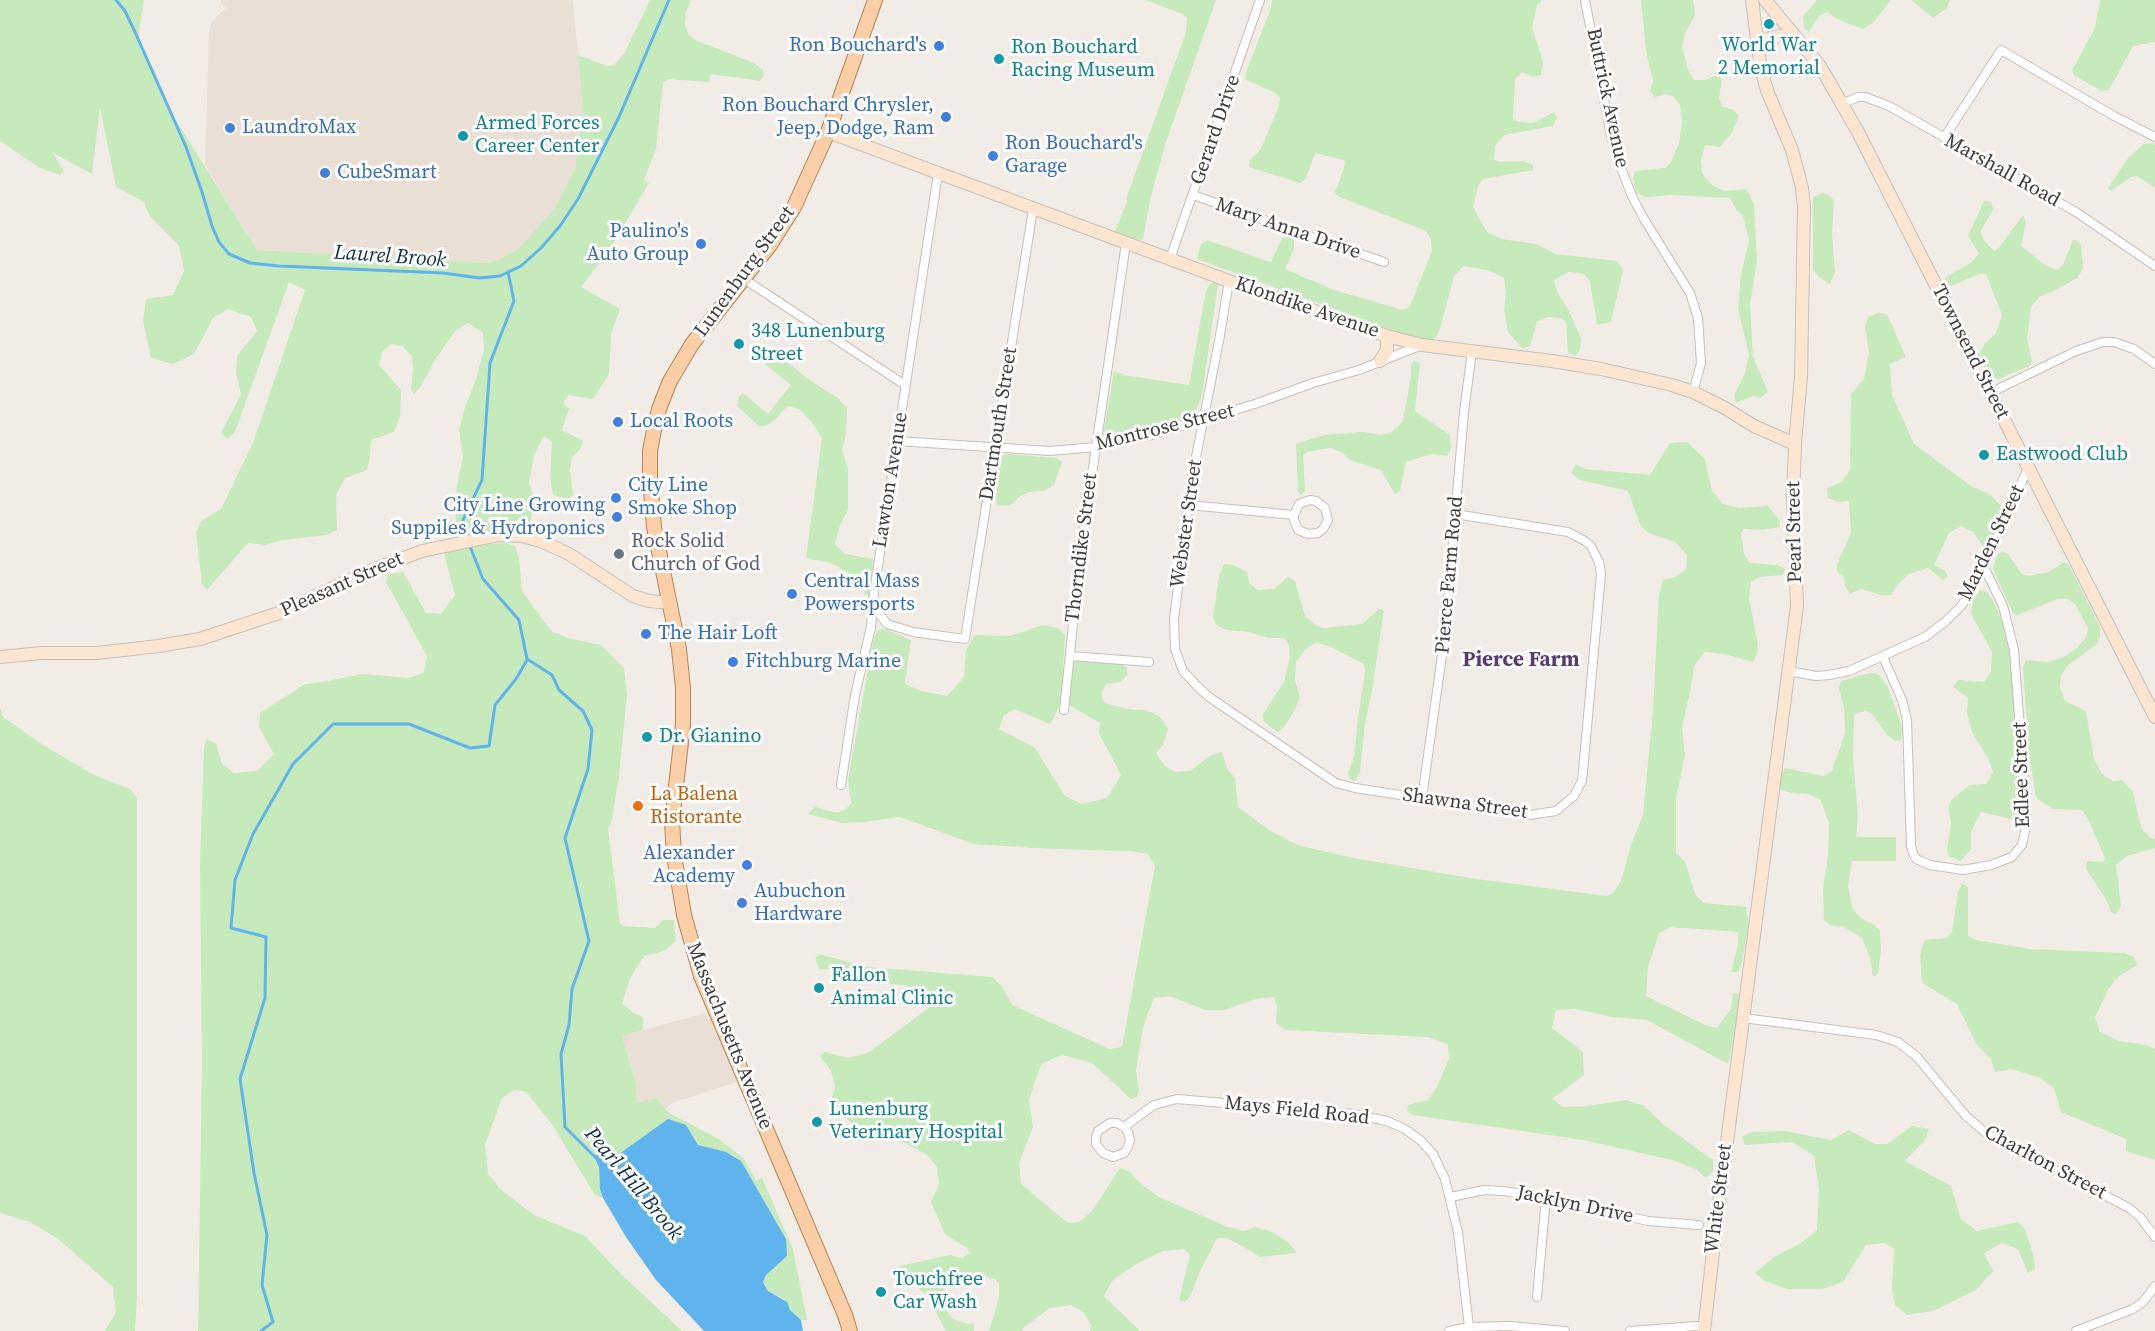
<!DOCTYPE html>
<style>
body{margin:0}
canvas{display:block;background:#f2ece7}
</style>
<canvas width="2155" height="1331"></canvas>
<script>
const g = document.querySelector('canvas').getContext('2d');
g.lineJoin = 'round';
function paint(path, color) {
  g.fillStyle = color;
  g.fill(path, 'evenodd');
}
function shape(rows) {
  const path = new Path2D();
  for (const r of rows) {
    path.moveTo(r[0], r[1]);
    for (let i = 2; i < r.length; i += 2) path.lineTo(r[i], r[i + 1]);
  }
  return path;
}
function trace(path, color, width, dash) {
  g.strokeStyle = color;
  g.lineWidth = width;
  g.lineCap = dash ? 'butt' : 'round';
  g.setLineDash(dash || []);
  g.stroke(path);
}
function label(font, color, halo, rows, align = 'center') {
  g.font = font + ' "Source Serif 4",serif';
  g.lineWidth = 6;
  g.setLineDash([]);
  g.textBaseline = 'middle';
  g.strokeStyle = halo;
  g.fillStyle = color;
  for (const [text, x, y, turn = 0] of rows) {
    g.save();
    g.translate(x, y);
    g.rotate((+turn || 0) * Math.PI / 180);
    g.textAlign = isNaN(turn) ? turn : align;
    if (halo) g.strokeText(text, 0, 0);
    g.fillText(text, 0, 0);
    g.restore();
  }
}
paint(shape([
 [221,0,573,0,583,111,575,169,554,209,519,248,501,259,487,263,257,250,205,165,209,32,211,22,226,8,221,4],
 [705,1013,710,1020,737,1082,672,1103,665,1109,656,1098,636,1104,636,1084,622,1036]
]), '#eadfd4');
paint(shape([
 [0,0,144,0,138,38,167,106,257,250,487,263,501,259,519,248,554,209,575,169,583,111,578,55,607,66,614,65,624,54,650,0,691,0,686,11,685,24,688,34,695,40,754,63,763,70,764,76,760,81,711,74,709,82,669,79,663,82,656,149,644,180,649,183,606,255,581,287,620,309,611,334,609,374,593,399,568,395,563,404,569,408,562,430,583,441,581,448,572,457,570,471,573,495,569,499,553,495,550,477,552,442,544,436,534,455,529,483,536,503,530,522,495,530,473,531,457,535,455,510,457,485,463,457,459,429,465,407,475,382,484,350,483,333,468,323,455,331,435,360,420,388,414,394,411,389,413,371,412,356,402,346,391,344,382,352,379,365,401,390,400,417,394,432,371,440,370,456,367,470,345,478,336,495,337,530,327,535,283,540,265,545,248,543,207,590,202,584,196,533,201,521,221,509,253,443,305,290,289,282,235,432,228,439,221,433,241,394,236,374,237,356,257,331,251,317,228,309,213,318,194,354,173,364,151,358,143,321,146,299,173,295,184,271,179,246,149,215,144,202,116,187,100,107,92,174,53,153,64,171,60,175,40,168,0,141],
 [1145,0,1216,0,1166,142,1151,196,1143,239,1138,240,1115,231,1127,202,1126,199,1186,32,1187,18,1183,14],
 [1272,0,1542,0,1537,5,1532,27,1543,62,1541,75,1533,77,1523,72,1515,79,1513,119,1519,122,1533,123,1554,112,1557,117,1553,126,1504,135,1495,146,1494,160,1500,162,1524,161,1533,165,1533,170,1483,179,1478,186,1473,207,1487,232,1502,239,1536,244,1556,254,1617,261,1623,270,1611,322,1597,325,1590,281,1584,274,1569,272,1554,280,1558,294,1569,311,1581,338,1580,350,1575,356,1568,353,1566,322,1561,318,1548,317,1537,322,1530,346,1523,349,1508,332,1504,310,1506,292,1504,278,1491,271,1464,266,1454,276,1441,325,1437,336,1431,341,1394,331,1197,259,1201,244,1207,240,1271,262,1282,238,1288,237,1294,239,1294,249,1286,267,1287,270,1334,290,1403,310,1410,306,1432,251,1431,240,1426,231,1337,196,1335,192,1343,171,1345,163,1344,160,1315,153,1306,179,1300,183,1249,167,1250,160,1261,149,1278,108,1280,98,1276,93,1246,80,1245,75,1271,8],
 [1641,0,1693,0,1695,15,1685,34,1682,47,1688,70,1694,80,1705,80,1719,74,1722,80,1719,99,1723,107,1732,109,1739,115,1732,133,1720,147,1705,145,1701,161,1702,173,1712,185,1724,191,1745,189,1750,195,1754,205,1757,261,1750,304,1753,357,1768,392,1760,398,1753,396,1736,403,1734,395,1745,373,1749,355,1738,309,1741,275,1749,241,1743,215,1737,211,1730,198,1670,195,1645,197,1636,193,1633,179,1635,171,1666,168,1671,162,1679,143,1682,123,1680,105,1673,96,1665,94,1655,97,1650,91,1653,81,1646,51],
 [1817,0,1891,0,1873,23,1863,29,1841,21,1827,12,1819,16,1809,32,1804,28,1803,16],
 [1911,0,1950,0,1947,8,1933,18],
 [2100,0,2155,0,2155,42,2133,46,2109,90,2101,91,2074,75,2072,70,2095,28],
 [2153,143,2155,145,2155,188,2137,176,2131,177,2111,191,2108,188,2112,182,2129,157,2144,144],
 [1823,193,1830,196,1834,201,1832,233,1835,272,1830,284,1820,278,1813,270,1813,197],
 [1984,201,1991,202,1993,209,1981,231,1983,239,1994,251,1999,248,2023,215,2026,222,2021,246,2045,265,2057,270,2063,265,2073,240,2076,240,2081,244,2083,269,2077,278,2052,292,2040,296,2031,307,2027,338,2032,361,2030,366,1998,379,1992,378,1979,355,1984,345,1996,333,2002,315,1986,274,1979,274,1951,286,1942,283,1946,277,1972,262,1979,253,1968,236],
 [1215,282,1218,285,1202,394,1196,412,1189,420,1107,439,1103,437,1114,371,1124,375,1189,385,1206,291,1210,284],
 [1878,313,1887,314,1906,357,1890,364,1892,395,1914,444,1971,486,1991,495,2002,507,2002,518,1990,546,1984,548,1973,532,1961,526,1949,533,1934,565,1945,571,1948,577,1943,580,1928,568,1909,574,1898,584,1891,595,1881,595,1861,589,1850,594,1845,586,1844,576,1837,572,1837,564,1851,533,1849,501,1838,502,1828,498,1827,488,1842,482,1850,470,1851,394,1864,379,1869,353,1865,326,1868,317],
 [779,356,811,381,838,398,847,408,846,435,842,450,848,469,848,510,840,525,835,544,845,554,873,559,871,597,864,594,865,588,863,581,831,563,806,558,822,438,811,421,799,409,787,406,776,419,766,426,759,426,737,406,739,397,743,393,768,414,791,385,765,364,771,358],
 [1415,361,1420,363,1415,411,1450,435,1451,448,1447,456,1432,454,1406,462,1400,491,1395,494,1381,470,1350,460,1341,452,1330,448,1307,452,1303,455,1305,492,1300,495,1298,491,1296,444,1324,435,1363,432,1381,435,1392,432,1403,421,1411,376,1411,363],
 [1687,442,1705,459,1712,491,1723,504,1739,508,1768,506,1780,521,1779,527,1763,530,1744,529,1741,533,1744,554,1750,563,1777,565,1785,568,1783,575,1759,577,1751,582,1749,598,1758,644,1757,654,1753,662,1725,654,1705,652,1694,666,1691,687,1682,728,1685,754,1676,800,1676,853,1685,862,1696,896,1704,903,1746,907,1749,924,1741,966,1738,972,1731,972,1738,945,1738,932,1670,927,1659,933,1648,967,1646,996,1705,1025,1717,1028,1731,1009,1733,993,1744,995,1740,1013,1728,1064,1647,1020,1612,1017,1576,1009,1556,1010,1552,1028,1583,1052,1584,1075,1552,1099,1563,1107,1587,1106,1627,1100,1644,1106,1664,1125,1713,1160,1713,1171,1706,1178,1696,1169,1672,1160,1583,1140,1413,1115,1407,1111,1408,1105,1428,1100,1437,1087,1449,1059,1448,1044,1427,1037,1285,1030,1276,1023,1277,1007,1274,997,1256,999,1224,1010,1205,1010,1169,996,1154,998,1143,1027,1136,1070,1139,1091,1137,1097,1131,1099,1092,1063,1062,1055,1041,1064,1029,1100,1033,1127,1019,1163,1021,1184,1068,1223,1079,1222,1092,1211,1120,1168,1130,1172,1141,1184,1159,1197,1228,1227,1244,1231,1255,1227,1272,1232,1288,1242,1297,1253,1259,1257,1251,1251,1227,1238,1217,1238,1200,1271,1191,1295,1185,1302,1179,1300,1190,1255,1184,1249,1163,1251,1135,1265,1113,1280,1104,1296,1140,1331,1090,1331,1091,1325,1083,1312,1071,1305,1050,1308,1023,1328,1022,1331,989,1331,999,1298,999,1283,995,1279,964,1272,946,1271,943,1304,947,1305,947,1311,953,1319,968,1324,974,1323,974,1331,946,1331,927,1295,899,1273,900,1266,950,1255,962,1258,970,1253,967,1248,945,1234,931,1202,939,1184,937,1167,927,1155,909,1145,880,1129,855,1125,841,1115,831,1101,835,1086,831,1071,820,1056,825,1052,848,1058,868,1053,930,1007,935,994,904,985,874,983,867,974,847,970,819,969,815,958,819,954,867,967,992,977,1001,985,1012,1005,1110,1049,1122,1047,1155,866,1148,854,1131,851,1053,849,974,844,900,817,865,822,842,823,808,814,815,807,837,813,846,809,851,803,848,780,874,637,878,630,885,629,911,640,905,684,921,691,947,696,964,677,966,650,975,635,1010,636,1043,625,1058,628,1065,635,1061,701,1053,720,1049,724,1015,709,1004,715,999,729,1035,748,1065,796,1082,804,1107,798,1121,775,1099,733,1100,723,1069,705,1073,665,1075,660,1121,663,1127,668,1127,675,1120,682,1106,684,1102,691,1102,698,1105,703,1132,710,1146,710,1159,716,1168,729,1163,745,1156,753,1165,766,1175,772,1190,771,1210,756,1222,752,1227,769,1235,778,1238,807,1269,830,1298,845,1348,857,1476,879,1607,896,1613,893,1621,881,1631,845,1643,815,1653,710,1659,594,1663,580,1675,577,1686,569,1687,555,1675,542,1649,533,1641,527,1628,491,1580,480,1571,473,1576,464,1585,469,1650,475,1670,443],
 [1007,454,1056,458,1062,462,1054,485,1044,491,1029,492,1019,497,1012,504,1005,506,996,505,999,461,1003,455],
 [505,543,515,546,519,557,522,591,551,631,568,638,601,645,624,668,627,694,619,776,611,824,608,829,620,923,623,926,655,928,663,920,674,920,676,941,664,951,644,956,630,978,622,1004,634,1013,643,1017,643,1030,622,1036,636,1084,636,1103,656,1098,669,1113,719,1139,744,1159,756,1181,762,1178,793,1249,807,1320,801,1320,790,1310,784,1299,768,1291,765,1286,763,1282,766,1275,786,1239,741,1162,734,1155,698,1145,691,1133,668,1119,619,1154,615,1155,606,1152,595,1159,599,1167,600,1189,603,1198,595,1195,551,1123,526,1092,514,1090,502,1098,485,1145,488,1174,501,1190,534,1215,585,1236,620,1273,682,1331,198,1331,202,1064,200,863,204,747,207,739,216,744,222,764,234,773,257,771,274,754,259,727,260,713,305,684,328,681,362,674,410,678,424,672,427,656,386,582,388,574,403,572,426,613,441,614,455,595,444,553,481,545],
 [2002,551,2008,554,2022,574,2028,576,2049,572,2064,562,2069,565,2100,627,2100,637,2096,645,2067,666,2061,676,2060,687,2065,701,2086,711,2094,759,2102,774,2113,781,2122,780,2133,792,2141,828,2151,838,2155,839,2155,848,2127,856,2116,865,2121,906,2116,914,2111,912,2107,901,2086,869,2087,861,2103,862,2105,858,2088,819,2082,810,2053,809,2036,798,2029,753,2023,667,2026,660,2048,662,2064,657,2077,648,2086,637,2088,628,2075,604,2068,599,2058,599,2017,615,2013,613,1993,569,1997,556],
 [1224,564,1233,565,1247,572,1249,583,1258,590,1274,589,1288,577,1295,581,1305,616,1317,626,1324,628,1362,624,1379,609,1384,610,1372,691,1365,723,1360,772,1355,781,1349,778,1348,773,1354,757,1358,718,1365,672,1364,664,1331,647,1316,642,1305,650,1296,662,1295,680,1300,697,1294,711,1285,726,1278,732,1273,729,1265,722,1262,716,1284,682,1290,656,1289,645,1284,638,1269,638,1248,632,1227,630,1216,625,1213,617,1219,577],
 [1980,590,1987,592,1994,602,2007,633,2012,660,2023,816,2015,820,1981,812,1971,832,1971,849,1961,861,1949,857,1947,850,1951,823,1948,807,1952,799,1970,785,1986,784,1993,772,1988,758,1973,734,1967,713,1968,698,1953,687,1958,680,1984,682,1991,672,1992,652,1971,614,1973,600],
 [1869,673,1878,674,1887,685,1903,729,1901,740,1896,741,1888,736,1871,713,1865,711,1854,715,1853,758,1858,816,1856,837,1896,837,1896,861,1852,861,1848,886,1853,910,1862,919,1873,924,1880,931,1881,951,1878,973,1873,977,1870,958,1862,938,1844,927,1830,925,1824,920,1823,889,1828,857,1829,824,1821,800,1808,794,1791,793,1780,789,1779,780,1785,768,1824,776,1832,771,1845,733,1844,708,1839,688,1841,681],
 [0,707,3,717,43,745,94,775,130,789,137,798,137,1296,135,1331,105,1331,116,1312,113,1287,57,1238,30,1222,0,1213],
 [1962,884,1968,887,1968,936,1976,940,2030,949,2124,953,2134,957,2137,965,2119,976,2109,988,2095,1017,2100,1032,2119,1041,2147,1045,2155,1049,2155,1160,2126,1151,2126,1139,2061,1112,2054,1088,2040,1078,2012,1069,1995,1072,1991,1059,1977,1045,1957,1004,1922,983,1920,955,1925,940,1946,938,1952,932,1958,892],
 [1912,1126,1929,1129,1925,1140,1905,1161,1951,1186,1961,1219,1977,1231,2018,1222,2025,1229,2033,1254,2035,1269,2028,1273,2018,1249,2002,1243,1984,1253,1993,1271,1976,1290,1933,1311,1907,1315,1895,1305,1892,1288,1894,1249,1885,1243,1866,1245,1843,1282,1822,1289,1787,1289,1765,1281,1755,1273,1774,1257,1801,1243,1817,1230,1819,1189,1814,1156,1792,1142,1745,1145,1742,1137,1751,1132,1785,1131,1831,1140,1849,1130,1875,1144,1887,1144]
]), '#c7eabc');
paint(shape([
 [668,1119,686,1125,698,1145,726,1152,741,1161,786,1239,787,1256,766,1275,763,1282,765,1286,768,1291,787,1302,790,1310,801,1320,803,1331,704,1331,656,1280,626,1237,603,1198,600,1189,599,1167,595,1159,596,1155,606,1152,615,1155,619,1154]
]), '#60b4ee');
trace(shape([
 [116,0,125,11,135,32,186,147,202,192,212,226,219,242,229,254,250,263,279,266,443,273,480,278,500,276,521,266,541,248,560,226,578,199,619,117,669,0],
 [467,537,463,520,482,480,490,363,514,301,508,272],
 [469,544,483,579,519,620,527,659,552,675,559,690,583,711,592,730,588,769,565,838,589,941,572,989,569,1025,561,1054,565,1127,597,1159],
 [261,1331,273,1322,262,1285,267,1235,254,1173,240,1079,265,998,266,937,231,928,235,880,253,834,293,764,333,724,409,724,470,748,489,746,495,705,516,679,527,660]
]), '#60b4ee', 3);
const street = shape([
 [1585,0,1611,136,1621,168,1632,196,1644,219,1690,293,1698,318,1701,363,1693,392],
 [1842,104,1858,97,1865,97,1889,106,2076,212,2155,266],
 [1944,138,2001,50,2114,116,2155,137],
 [1193,195,1384,262],
 [1170,259,1260,0],
 [744,279,905,385],
 [1229,281,1219,341,1192,477,1174,619,1175,649,1183,671,1199,688,1209,697,1336,783,1355,788,1530,815,1556,811,1574,796,1582,781,1583,771,1601,574,1599,562,1591,546,1585,541,1568,532,1455,514],
 [1990,393,2076,351,2103,342,2114,342,2134,349,2155,364],
 [897,441,1050,451,1096,447,1152,435,1255,404,1313,383,1359,370,1422,345],
 [1189,505,1294,515,1294,520,1298,530,1308,534,1318,533,1323,529,1328,520,1325,508,1316,501,1310,500,1299,504,1294,515],
 [873,606,887,624,913,632,965,639,1033,209],
 [1070,656,1149,662],
 [1883,657,1902,700,1907,720,1911,846,1913,853,1916,859,1930,865,1963,870,1991,865,2012,857,2022,845,2027,822,2014,650,2003,606,1984,567],
 [1788,671,1816,676,1829,675,1849,671,1925,637,1946,621,1962,605,1984,567,2028,468],
 [1064,710,1081,549,1126,243],
 [841,785,855,695,871,627,873,599,938,174],
 [1422,798,1445,634,1464,412,1472,351],
 [1743,1018,1876,1035,1898,1042,1917,1057,1966,1116,1987,1134,2129,1208,2140,1217,2155,1237],
 [1124,1127,1117,1123,1110,1123,1098,1131,1096,1137,1096,1144,1103,1153,1113,1157,1124,1153,1128,1147,1130,1140,1128,1132,1124,1127,1154,1105,1177,1099,1352,1114,1387,1121,1405,1129,1420,1140,1433,1154,1445,1179,1458,1232,1469,1327],
 [1451,1197,1484,1190,1503,1191,1556,1199,1648,1221,1699,1225],
 [1537,1297,1546,1197],
 [1449,1331,1469,1327,1511,1326,1565,1331],
 [1630,1331,1696,1326],
 [2076,1331,2133,1309,2143,1302,2155,1286]
]);
const secondary = shape([
 [1765,0,1820,66,1858,132,2155,717],
 [1758,49,1763,43,1770,38,1780,36,1795,38],
 [828,132,1229,281,1387,336,1422,345,1552,361,1601,369,1672,385,1693,392,1725,408,1754,426,1795,444],
 [1380,361,1387,350,1387,336],
 [0,657,42,653,97,653,159,646,200,639,282,612,364,573,422,551,499,535,522,536,541,541,569,554,633,596,649,601,669,603],
 [1704,1331,1716,1226,1797,606,1793,499,1795,444,1801,377,1804,207,1802,188,1792,150,1768,93,1761,70,1752,0]
]);
const primary = shape([
 [850,1331,845,1315,701,976,684,915,674,855,672,821,683,725,683,688,679,649,654,527,650,478,650,451,654,430,659,409,670,381,692,344,770,245,794,207,828,132,875,0]
]);
trace(street, '#c6c0bb', 10);
trace(secondary, '#c6c0bb', 14);
trace(primary, '#b68559', 16);
trace(street, '#fff', 8);
trace(secondary, '#fce6d2', 12);
trace(primary, '#facea6', 14);
for (const [x, y, r, color] of [
 [1769,24,6,"#0f9aa8"],
 [939,46,6,"#3f7fe0"],
 [999,59,6,"#0f9aa8"],
 [946,117,6,"#3f7fe0"],
 [230,128,6,"#3f7fe0"],
 [463,136,6,"#0f9aa8"],
 [993,156,6,"#3f7fe0"],
 [325,173,6,"#3f7fe0"],
 [701,244,6,"#3f7fe0"],
 [739,344,6,"#0f9aa8"],
 [618,422,6,"#3f7fe0"],
 [1984,455,6,"#0f9aa8"],
 [616,498,6,"#3f7fe0"],
 [617,517,6,"#3f7fe0"],
 [619,554,6,"#6b7280"],
 [792,594,6,"#3f7fe0"],
 [646,634,6,"#3f7fe0"],
 [733,662,6,"#3f7fe0"],
 [647,737,6,"#0f9aa8"],
 [638,806,6,"#e8710a"],
 [747,865,6,"#3f7fe0"],
 [742,903,6,"#3f7fe0"],
 [819,988,6,"#0f9aa8"],
 [817,1122,6,"#0f9aa8"],
 [881,1292,6,"#0f9aa8"]
]) {
  const dot = new Path2D();
  dot.arc(x, y, r, 0, 2 * Math.PI);
  g.fillStyle = color;
  g.fill(dot);
  trace(dot, '#fff', 2);
}
label('20px', '#366cbe', '#fff', [
 ["Ron Bouchard's",927,46,"right"],
 ["Ron Bouchard Chrysler,",934,106,"right"],
 ["Jeep, Dodge, Ram",934,129,"right"],
 ["LaundroMax",242,128],
 ["Ron Bouchard's",1005,144],
 ["Garage",1005,167],
 ["CubeSmart",337,173],
 ["Paulino's",689,232,"right"],
 ["Auto Group",689,255,"right"],
 ["Local Roots",630,422],
 ["City Line",628,486],
 ["Smoke Shop",628,509],
 ["City Line Growing",605,506,"right"],
 ["Suppiles & Hydroponics",605,529,"right"],
 ["Central Mass",804,582],
 ["Powersports",804,605],
 ["The Hair Loft",658,634],
 ["Fitchburg Marine",745,662],
 ["Alexander",735,854,"right"],
 ["Academy",735,877,"right"],
 ["Aubuchon",754,892],
 ["Hardware",754,915]
], 'left');
label('20px', '#0d838f', '#fff', [
 ["World War",1769,46,"center"],
 ["2 Memorial",1769,69,"center"],
 ["Ron Bouchard",1011,48],
 ["Racing Museum",1011,71],
 ["Armed Forces",475,124],
 ["Career Center",475,147],
 ["348 Lunenburg",751,332],
 ["Street",751,355],
 ["Eastwood Club",1996,455],
 ["Dr. Gianino",659,737],
 ["Fallon",831,976],
 ["Animal Clinic",831,999],
 ["Lunenburg",829,1110],
 ["Veterinary Hospital",829,1133],
 ["Touchfree",893,1280],
 ["Car Wash",893,1303]
], 'left');
label('20px', '#3f3c3a', '#fff', [
 ["Buttrick Avenue",1607,98,78],
 ["Gerard Drive",1216,130,-71],
 ["Marshall Road",2002,171,29],
 ["Mary Anna Drive",1288,229,19],
 ["Lunenburg Street",745,272,-54],
 ["Klondike Avenue",1307,308,19],
 ["Townsend Street",1970,352,63],
 ["Dartmouth Street",999,424,-81],
 ["Montrose Street",1165,428,-14],
 ["Lawton Avenue",891,480,-81],
 ["Webster Street",1187,524,-82],
 ["Pearl Street",1795,532,-91],
 ["Marden Street",1992,543,-64],
 ["Thorndike Street",1082,548,-83],
 ["Pierce Farm Road",1450,575,-85],
 ["Pleasant Street",342,585,-24],
 ["Edlee Street",2022,775,-92],
 ["Shawna Street",1465,804,8],
 ["Massachusetts Avenue",729,1036,68],
 ["Mays Field Road",1297,1111,6],
 ["Charlton Street",2045,1163,28],
 ["White Street",1719,1199,-83],
 ["Jacklyn Drive",1575,1205,12]
]);
label('20px', '#5b616d', '#fff', [
 ["Rock Solid",631,542],
 ["Church of God",631,565]
], 'left');
label('20px', '#c56008', '#fff', [
 ["La Balena",650,795],
 ["Ristorante",650,818]
], 'left');
label('italic 21px', '#0b3047', '#fff', [
 ["Laurel Brook",390,257,4],
 ["Pearl Hill Brook",633,1184,50]
]);
label('bold 21px', '#573973', '#fff', [
 ["Pierce Farm",1521,661]
]);
</script>
